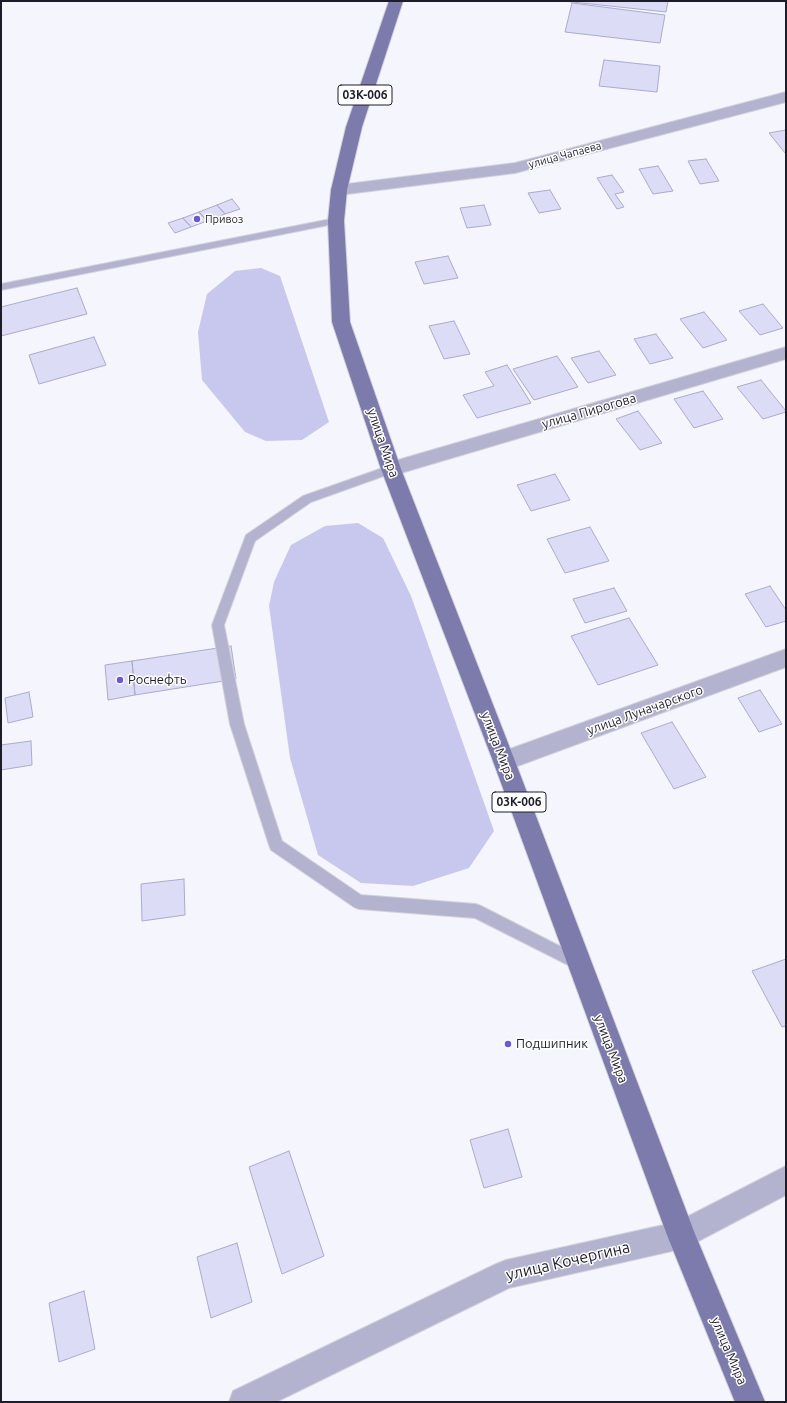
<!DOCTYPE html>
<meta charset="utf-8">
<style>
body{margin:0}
#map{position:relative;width:787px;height:1403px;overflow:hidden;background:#f5f5fd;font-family:Ubuntu,sans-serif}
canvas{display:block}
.frame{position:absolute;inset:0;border:2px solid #1d1c29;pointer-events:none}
</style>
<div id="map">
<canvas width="787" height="1403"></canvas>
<div class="frame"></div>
</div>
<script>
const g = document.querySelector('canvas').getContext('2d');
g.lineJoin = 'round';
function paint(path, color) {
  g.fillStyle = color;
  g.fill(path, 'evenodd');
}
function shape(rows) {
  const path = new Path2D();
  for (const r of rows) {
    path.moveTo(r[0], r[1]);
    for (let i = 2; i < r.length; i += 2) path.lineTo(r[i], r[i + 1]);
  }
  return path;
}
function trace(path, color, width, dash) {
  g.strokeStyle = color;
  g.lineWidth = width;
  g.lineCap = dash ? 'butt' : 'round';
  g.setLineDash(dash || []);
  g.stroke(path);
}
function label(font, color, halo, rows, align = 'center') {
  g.font = font + ' Ubuntu,sans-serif';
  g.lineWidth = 3;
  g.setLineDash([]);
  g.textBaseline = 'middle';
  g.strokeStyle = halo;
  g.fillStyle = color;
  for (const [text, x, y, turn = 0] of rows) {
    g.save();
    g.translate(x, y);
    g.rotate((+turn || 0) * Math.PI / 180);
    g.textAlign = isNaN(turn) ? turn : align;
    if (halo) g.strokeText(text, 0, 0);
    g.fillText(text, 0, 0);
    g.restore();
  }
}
paint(shape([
 [261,268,280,276,329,422,302,440,266,441,245,432,202,380,198,332,207,294,235,271],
 [358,523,383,538,411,596,494,831,469,868,413,886,361,883,318,855,290,758,269,606,274,582,291,545,325,526]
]), '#c8c7ed');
const building = shape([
 [563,1,668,1,666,12,563,1],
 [572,3,665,15,660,43,565,32,572,3],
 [604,60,660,66,657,92,599,86,604,60],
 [786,130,786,153,785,153,769,133,786,130],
 [706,159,719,181,700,184,688,161,706,159],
 [658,166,673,191,653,194,639,169,658,166],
 [612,175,624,192,615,194,624,207,617,209,597,178,612,175],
 [550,190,561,209,539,213,528,193,550,190],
 [232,199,240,209,225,214,217,205,232,199],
 [217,205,225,214,207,221,199,212,217,205],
 [484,205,491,225,467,228,460,208,484,205],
 [199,212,207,221,191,227,183,218,199,212],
 [183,218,191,227,175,233,168,223,183,218],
 [448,256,458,278,424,284,415,262,448,256],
 [77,288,87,314,1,336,1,307,77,288],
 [763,304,783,328,760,335,739,311,763,304],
 [704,312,727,340,703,348,680,319,704,312],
 [454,321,470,354,444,359,429,326,454,321],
 [656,334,673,358,650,364,634,339,656,334],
 [94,337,106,365,39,384,29,355,94,337],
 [599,351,616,375,588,383,571,358,599,351],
 [557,356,578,387,534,400,513,369,557,356],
 [507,365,531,403,477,418,463,395,494,386,485,372,507,365],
 [761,380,786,411,786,412,763,419,737,387,761,380],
 [703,391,723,419,694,428,674,399,703,391],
 [638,411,662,443,640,450,616,419,638,411],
 [555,474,570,500,531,511,517,485,555,474],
 [590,527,609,561,565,573,547,539,590,527],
 [770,586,786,610,786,621,766,627,745,594,770,586],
 [614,588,627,611,585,623,573,599,614,588],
 [629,618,658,665,598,685,571,636,629,618],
 [231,646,236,679,135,695,132,661,231,646],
 [132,661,135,695,108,700,105,665,132,661],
 [760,690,782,724,759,732,738,698,760,690],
 [29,692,33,717,8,723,5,698,29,692],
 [672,722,706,777,674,789,641,733,672,722],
 [31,741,32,765,1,770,1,745,31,741],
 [184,879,185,915,142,921,141,884,184,879],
 [786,959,786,1026,782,1027,752,971,786,959],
 [508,1129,522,1177,484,1188,470,1140,508,1129],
 [289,1151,324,1256,282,1274,249,1167,289,1151],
 [237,1243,252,1302,211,1318,197,1257,237,1243],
 [84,1291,95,1349,59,1362,49,1303,84,1291]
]);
paint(building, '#dcdcf6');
trace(building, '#aac', 1);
const lane = shape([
 [336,218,339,219,341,221,339,223,1,290,1,284,336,218],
 [391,465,395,466,397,469,395,472,311,502,255,541,224,625,244,724,282,841,361,895,476,904,481,906,585,959,587,964,585,969,580,971,475,918,359,909,354,907,271,850,269,845,230,724,212,625,246,535,303,496,391,465]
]);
const street = shape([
 [786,92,786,102,515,173,339,195,333,194,331,190,333,186,339,185,515,163,786,92],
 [786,347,786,359,391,476,384,474,381,469,384,464,391,462,786,347],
 [786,649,786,667,504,771,496,768,493,761,496,754,786,649],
 [786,1166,786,1195,691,1245,681,1249,509,1288,276,1402,229,1402,233,1391,496,1264,506,1260,677,1222,786,1166]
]);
const primary = shape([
 [389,1,403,1,362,127,347,190,344,221,350,322,401,469,515,761,695,1234,765,1402,735,1402,667,1235,493,761,381,469,332,322,328,221,331,190,346,127,389,1]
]);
trace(lane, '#d2d2db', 2);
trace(street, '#d2d2db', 2);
trace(primary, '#d2d2db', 2);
paint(lane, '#b3b3cf');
paint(street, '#b3b3cf');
paint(primary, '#7c7bac');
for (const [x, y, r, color] of [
 [197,219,4,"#6b59d2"],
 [120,680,4,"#6b59d2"],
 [508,1044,4,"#6b59d2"]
]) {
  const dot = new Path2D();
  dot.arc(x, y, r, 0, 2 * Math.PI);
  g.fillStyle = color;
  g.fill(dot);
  trace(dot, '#fff', 1.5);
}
label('11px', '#1d1c29', '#fff', [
 ["улица Чапаева",565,155,-15]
]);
label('11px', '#1d1c29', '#fff', [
 ["Привоз",205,219]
], 'left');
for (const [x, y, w] of [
 [365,95,54],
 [519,802,54]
]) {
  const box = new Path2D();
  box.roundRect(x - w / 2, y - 10, w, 20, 3);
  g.fillStyle = '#fff';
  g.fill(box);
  trace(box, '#1d1c29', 1);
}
label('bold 12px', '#1d1c29', null, [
 ["03К-006",365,95],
 ["03К-006",519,802]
]);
label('13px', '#1d1c29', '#fff', [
 ["улица Пирогова",589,411,-16],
 ["улица Мира",383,443,71],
 ["улица Луначарского",645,710,-20],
 ["улица Мира",498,746,69],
 ["улица Мира",611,1049,69],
 ["улица Мира",729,1351,67]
]);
label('13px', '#1d1c29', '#fff', [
 ["Роснефть",128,680],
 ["Подшипник",516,1044]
], 'left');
label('16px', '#1d1c29', '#fff', [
 ["улица Кочергина",568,1261,-13]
]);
</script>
